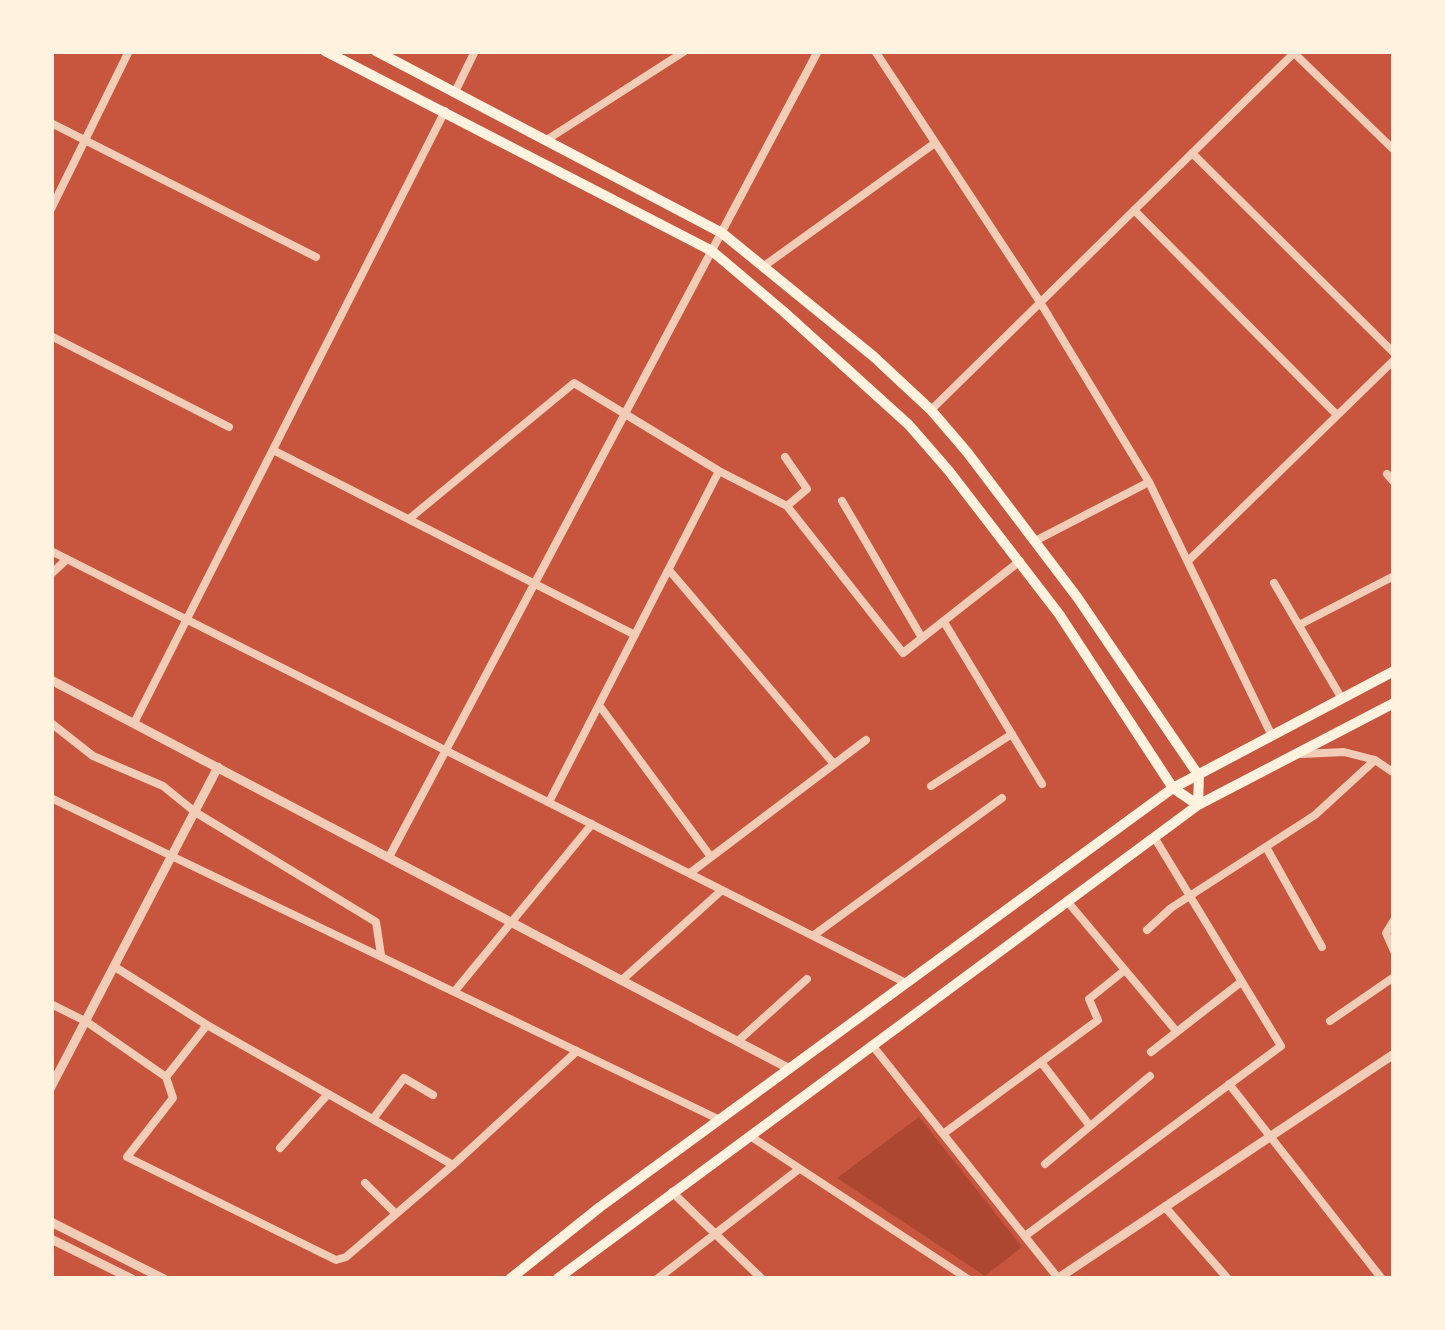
<!DOCTYPE html>
<style>
body{margin:0}
#map{position:relative;width:1445px;height:1330px;overflow:hidden;background:#c8553d;font-family:"Fira Sans",sans-serif}
canvas{display:block}
.frame{position:absolute;inset:0;border:54px solid #fff3e0;pointer-events:none}
</style>
<div id="map">
<canvas width="1445" height="1330"></canvas>
<div class="frame"></div>
</div>
<script>
const g = document.querySelector('canvas').getContext('2d');
g.lineJoin = 'round';
function paint(path, color) {
  g.fillStyle = color;
  g.fill(path, 'evenodd');
}
function shape(rows) {
  const path = new Path2D();
  for (const r of rows) {
    path.moveTo(r[0], r[1]);
    for (let i = 2; i < r.length; i += 2) path.lineTo(r[i], r[i + 1]);
  }
  return path;
}
function trace(path, color, width, dash) {
  g.strokeStyle = color;
  g.lineWidth = width;
  g.lineCap = dash ? 'butt' : 'round';
  g.setLineDash(dash || []);
  g.stroke(path);
}
paint(shape([
 [919,1117,1022,1247,985,1276,837,1178]
]), '#ae4732');
trace(shape([
 [875,51,1040,302,1149,482,1272,736],
 [1294,53,1394,150],
 [456,90,475,51],
 [51,123,316,257],
 [548,139,685,51],
 [1192,153,1394,353],
 [51,209,129,51],
 [1134,210,1337,415],
 [764,266,935,143],
 [51,336,229,427],
 [931,410,1296,51],
 [273,450,635,635],
 [785,457,807,489,787,506],
 [1387,474,1394,482],
 [842,501,922,638],
 [409,519,574,383,719,471,787,506,903,653,1020,561],
 [1035,541,1149,482],
 [51,551,904,982],
 [1188,561,1394,360],
 [669,570,834,764],
 [51,574,67,559],
 [1274,583,1342,699],
 [944,622,1042,784],
 [1299,625,1394,576],
 [599,705,711,857],
 [51,723,93,756,163,786,195,812,376,922,381,955],
 [134,723,445,111],
 [1302,754,1344,752,1375,760,1394,773],
 [931,786,1012,734],
 [51,798,718,1119],
 [549,802,719,471],
 [1266,847,1322,947],
 [389,857,818,51],
 [690,873,866,740],
 [1067,901,1177,1032],
 [1394,920,1386,933,1394,951],
 [1147,930,1171,908,1315,815,1375,760],
 [814,935,1002,798],
 [115,967,207,1025,453,1165],
 [622,980,722,890],
 [454,992,592,824],
 [51,1004,87,1022,166,1077],
 [1330,1021,1394,977],
 [738,1041,807,979],
 [872,1045,1058,1278],
 [1151,1052,1241,982],
 [1041,1062,1090,1126],
 [166,1077,173,1098,127,1157,336,1260,346,1257,453,1165,577,1051],
 [166,1077,207,1025],
 [1229,1084,1382,1279],
 [373,1119,404,1078,433,1095],
 [943,1134,1098,1020,1089,999,1125,970],
 [750,1136,968,1279],
 [280,1148,328,1094],
 [1045,1164,1150,1076],
 [365,1183,396,1214],
 [672,1192,762,1279],
 [1165,1207,1228,1279],
 [1025,1236,1281,1046,1154,837],
 [657,1279,799,1169]
]), '#f1ccb7', 8);
trace(shape([
 [51,680,788,1068],
 [51,1087,218,767],
 [51,1222,164,1279],
 [51,1239,132,1279],
 [1057,1279,1394,1054]
]), '#f1ccb7', 9);
trace(shape([
 [325,51,712,251,783,311,909,425,949,471,1059,614,1173,788,1198,805],
 [376,51,722,233,873,356,931,410,967,452,1077,597,1199,776,1198,805],
 [510,1279,600,1207,1173,788,1394,671],
 [557,1279,1198,805,1394,703]
]), '#fff3e0', 10);
</script>
